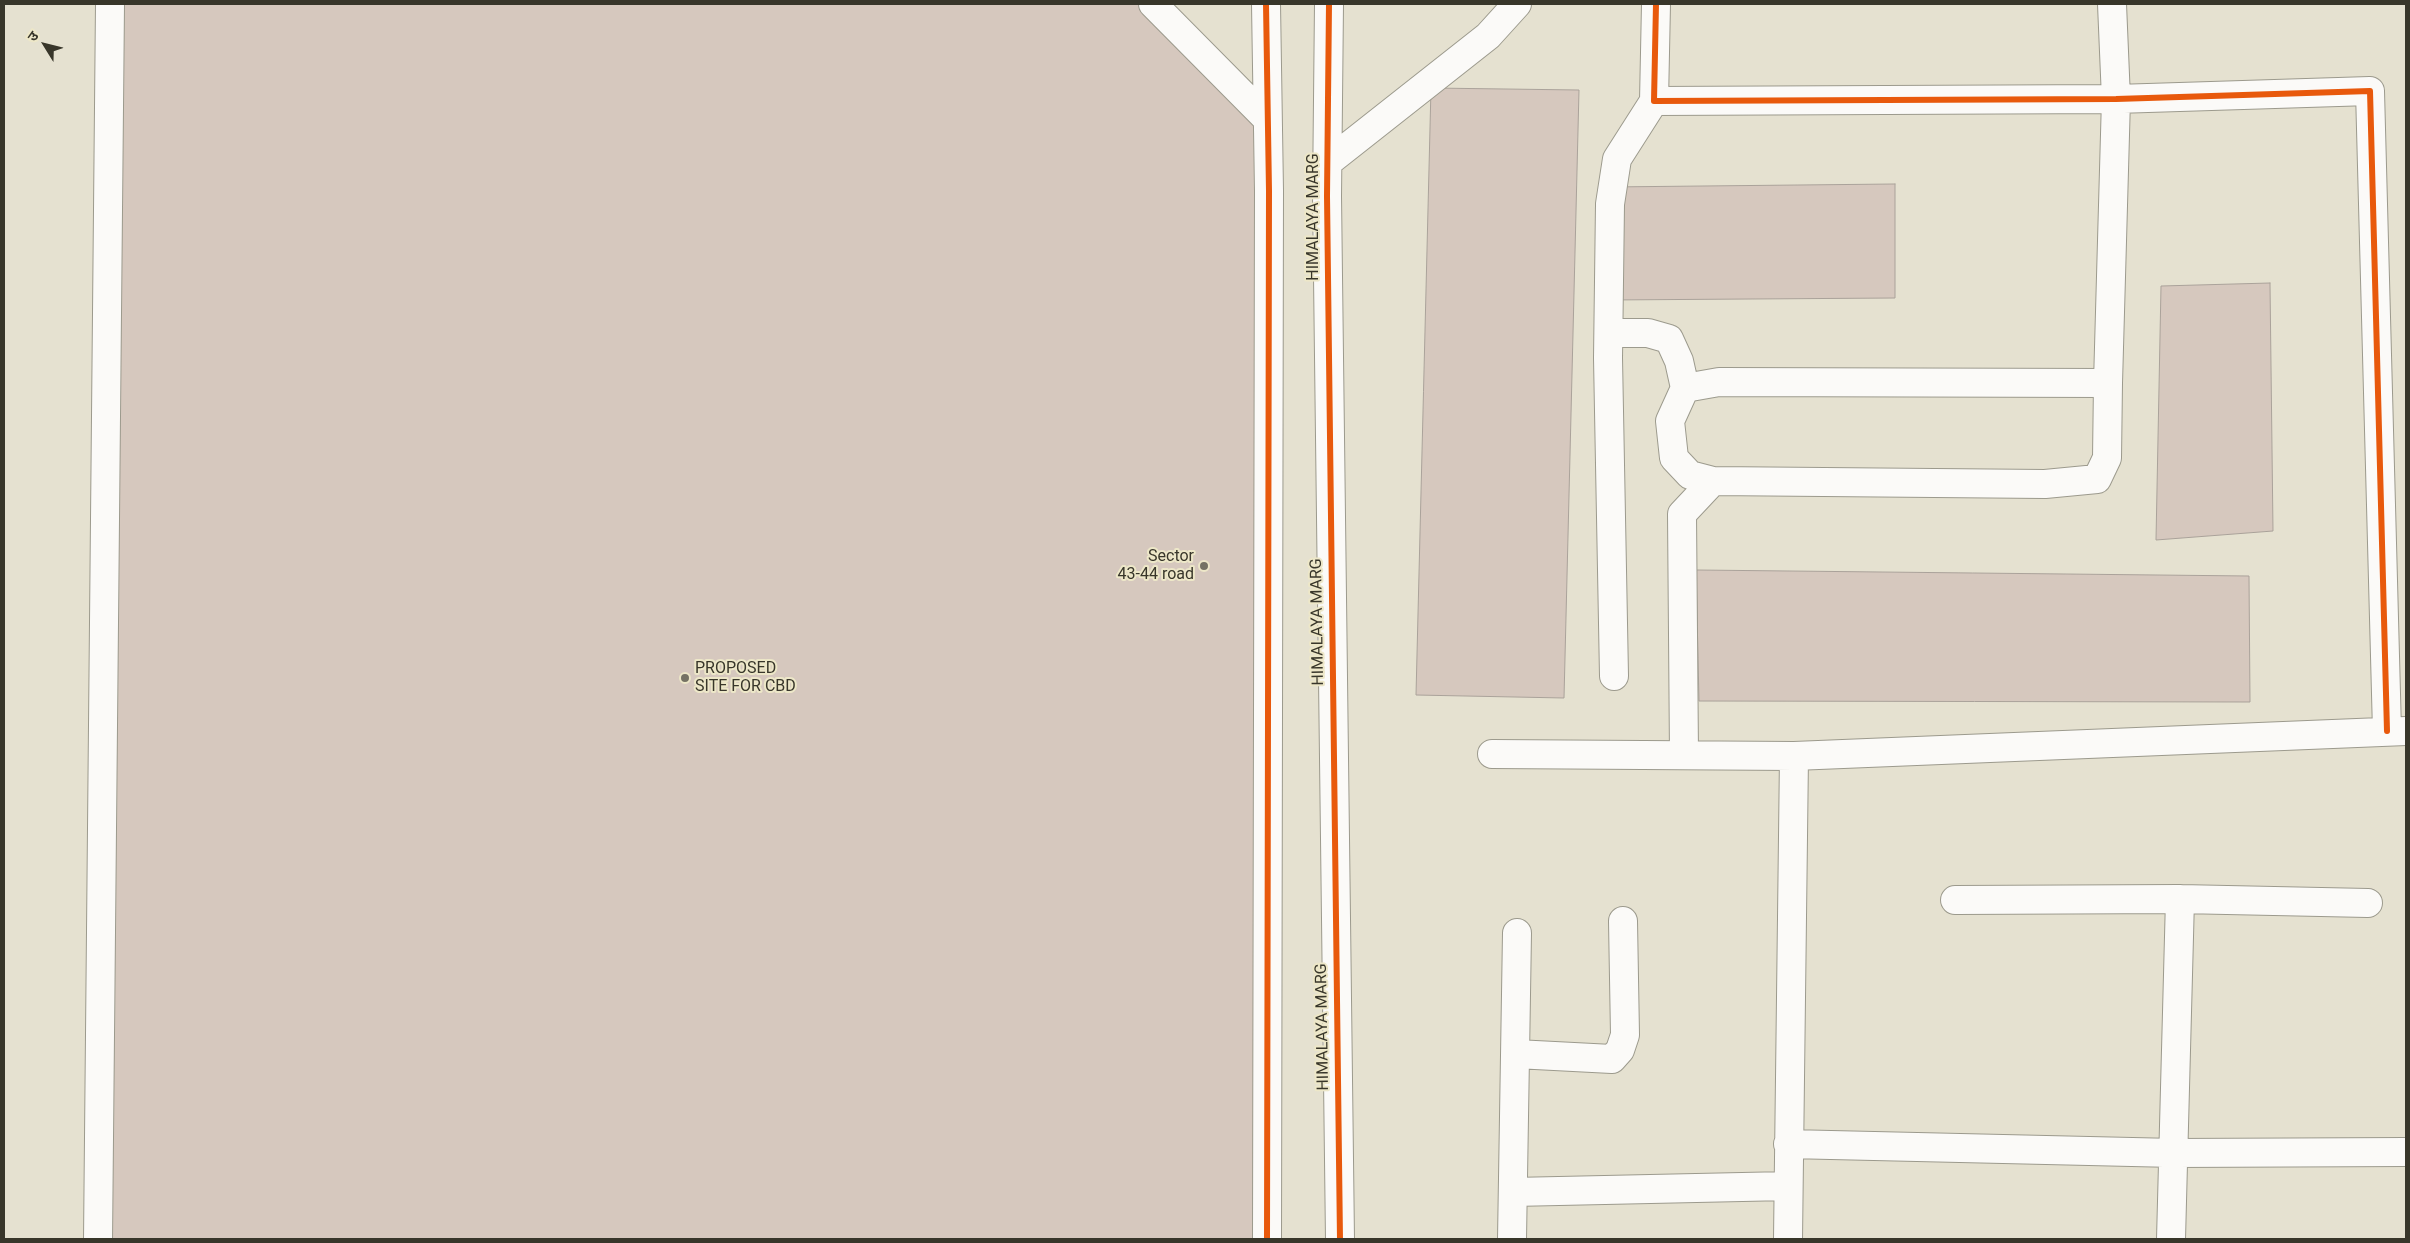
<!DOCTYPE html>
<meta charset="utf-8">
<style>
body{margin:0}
#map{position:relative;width:2410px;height:1243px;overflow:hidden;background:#e5e1d0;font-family:Roboto,"Noto Sans Devanagari",sans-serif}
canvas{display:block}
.frame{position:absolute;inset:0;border:5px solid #38362a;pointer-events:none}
.north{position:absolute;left:20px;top:20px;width:50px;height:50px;-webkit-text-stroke:4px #ede7c8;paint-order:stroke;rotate:306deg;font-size:14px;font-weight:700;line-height:20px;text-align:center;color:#38362a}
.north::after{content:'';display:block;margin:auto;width:18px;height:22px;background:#38362a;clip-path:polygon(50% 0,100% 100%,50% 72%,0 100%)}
</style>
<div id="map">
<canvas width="2410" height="1243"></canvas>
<div class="frame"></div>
<div class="north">उ</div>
</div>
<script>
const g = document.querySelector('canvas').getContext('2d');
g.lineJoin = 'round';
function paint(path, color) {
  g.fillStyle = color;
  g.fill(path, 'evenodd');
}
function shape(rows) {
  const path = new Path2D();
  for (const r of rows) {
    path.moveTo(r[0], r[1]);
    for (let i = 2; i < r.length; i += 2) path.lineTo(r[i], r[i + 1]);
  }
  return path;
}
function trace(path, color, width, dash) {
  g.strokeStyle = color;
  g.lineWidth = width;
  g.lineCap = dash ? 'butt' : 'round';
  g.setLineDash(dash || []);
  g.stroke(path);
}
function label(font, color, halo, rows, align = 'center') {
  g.font = font + ' Roboto,sans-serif';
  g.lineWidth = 4;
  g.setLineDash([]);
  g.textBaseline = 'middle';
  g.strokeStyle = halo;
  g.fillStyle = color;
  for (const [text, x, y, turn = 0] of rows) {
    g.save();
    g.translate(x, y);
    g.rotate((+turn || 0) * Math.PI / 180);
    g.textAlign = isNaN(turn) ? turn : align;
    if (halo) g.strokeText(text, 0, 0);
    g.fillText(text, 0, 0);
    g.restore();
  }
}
const building = shape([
 [110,4,1153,4,1266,118,1267,1239,98,1239,110,4],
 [1431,88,1579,90,1564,698,1416,695,1431,88],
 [1895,184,1895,298,1607,300,1607,187,1895,184],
 [2270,283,2273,531,2156,540,2161,286,2270,283],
 [1696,570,2249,576,2250,702,1699,701,1696,570]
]);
paint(building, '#d6c8be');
trace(building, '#aaa29a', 1);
const minor = shape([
 [1656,4,1654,101,2116,99,2370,91,2387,731],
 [1609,333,1648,333,1669,339,1679,361,1685,388],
 [2108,383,2116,99,2112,4],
 [1614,676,1608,358,1610,204,1617,159,1654,101],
 [1492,754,1794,756,2406,731],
 [1684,755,1682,514,1713,481,1690,475,1674,458,1670,421,1685,388,1719,382,2108,383,2107,458,2097,479,2045,484,1713,481],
 [1955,900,2180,899,2368,903],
 [1516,1054,1612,1059,1620,1050,1625,1035,1623,921],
 [1788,1144,2175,1153,2406,1152],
 [1513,1192,1788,1186],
 [98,1239,110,4],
 [1512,1239,1517,933],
 [1788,1239,1794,756],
 [2171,1239,2180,899]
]);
const major = shape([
 [1153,4,1266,118],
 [1266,4,1269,191,1267,1239],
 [1329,4,1327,196,1340,1239],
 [1327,163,1488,36,1517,4]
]);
trace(minor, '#9c9a8d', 30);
trace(major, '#9c9a8d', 30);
trace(minor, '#fbfaf8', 28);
trace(major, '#fbfaf8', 28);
trace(shape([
 [1266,4,1269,191,1267,1239],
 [1329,4,1327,196,1340,1239],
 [1656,4,1654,101,2116,99,2370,91,2387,731]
]), '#e8590c', 6);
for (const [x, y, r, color] of [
 [1204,566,5,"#757264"],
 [685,678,5,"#757264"]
]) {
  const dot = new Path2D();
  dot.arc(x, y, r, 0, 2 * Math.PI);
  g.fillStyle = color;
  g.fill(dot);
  trace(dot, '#ede7c8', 2);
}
label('16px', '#38362a', '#ede7c8', [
 ["HIMALAYA MARG",1314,217,-90],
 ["HIMALAYA MARG",1318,622,-91],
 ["HIMALAYA MARG",1323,1027,-91]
]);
label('16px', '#38362a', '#ede7c8', [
 ["Sector",1194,557],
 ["43-44 road",1194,575],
 ["PROPOSED",695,669,"left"],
 ["SITE FOR CBD",695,687,"left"]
], 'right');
</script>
